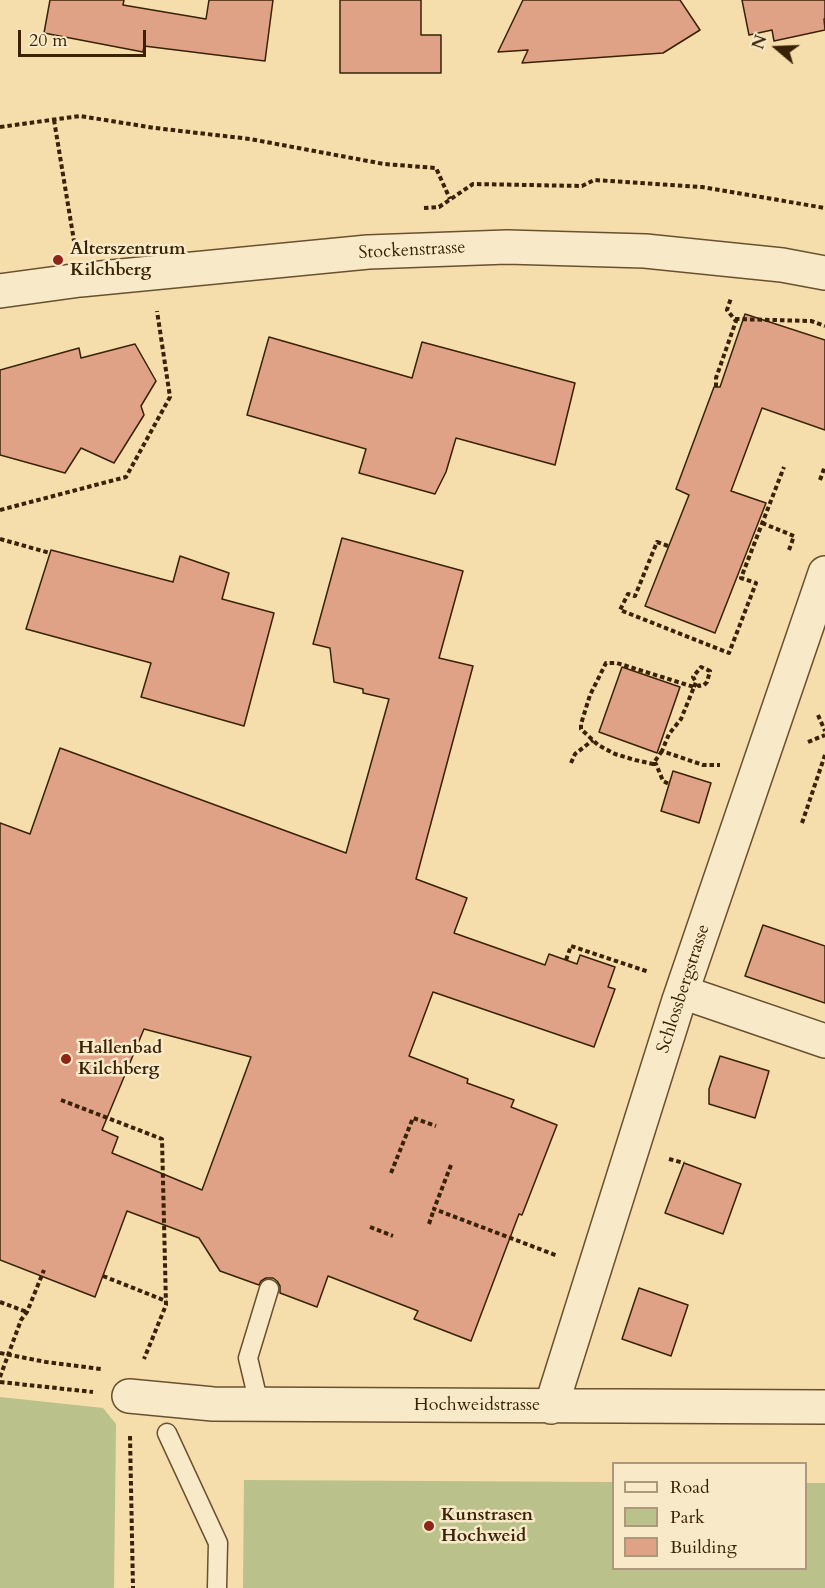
<!DOCTYPE html>
<style>
body{margin:0}
#map{position:relative;width:825px;height:1588px;overflow:hidden;background:#f5ddac;font-family:Cardo,serif}
canvas{display:block}
.legend{position:absolute;left:612px;top:1462px;width:195px;height:108px;box-sizing:border-box;background:#f8e9c9;border:2px solid #ac997b;margin:0;padding:8px 10px;list-style:none;font-size:18px;color:#392205}
.legend li{display:flex;align-items:center;gap:12px;height:30px}
.legend b{width:30px;border:2px solid #ac997b}
.north{position:absolute;left:747px;top:18px;width:60px;height:60px;-webkit-text-stroke:4px #f8e9c9;paint-order:stroke;rotate:289deg;font-size:16px;font-weight:700;line-height:24px;text-align:center;color:#392205}
.north::after{content:'';display:block;margin:auto;width:21px;height:27px;background:#392205;clip-path:polygon(50% 0,100% 100%,50% 72%,0 100%)}
.scale{position:absolute;left:18px;top:30px;width:128px;height:27px;box-sizing:border-box;border:3px solid #392205;border-top:0;padding-left:8px;font-size:18px;line-height:21px;white-space:nowrap;color:#392205;-webkit-text-stroke:4px #f8e9c9;paint-order:stroke}
</style>
<div id="map">
<canvas width="825" height="1588"></canvas>
<ul class="legend">
<li><b style="height:8px;background:#f8e9c9"></b>Road</li>
<li><b style="height:16px;background:#bbc18a"></b>Park</li>
<li><b style="height:16px;background:#e0a287"></b>Building</li>
</ul>
<div class="north">N</div>
<div class="scale">20 m</div>
</div>
<script>
const g = document.querySelector('canvas').getContext('2d');
g.lineJoin = 'round';
function paint(path, color) {
  g.fillStyle = color;
  g.fill(path, 'evenodd');
}
function shape(rows) {
  const path = new Path2D();
  for (const r of rows) {
    path.moveTo(r[0], r[1]);
    for (let i = 2; i < r.length; i += 2) path.lineTo(r[i], r[i + 1]);
  }
  return path;
}
function trace(path, color, width, dash) {
  g.strokeStyle = color;
  g.lineWidth = width;
  g.lineCap = dash ? 'butt' : 'round';
  g.setLineDash(dash || []);
  g.stroke(path);
}
function label(font, color, halo, rows, align = 'center') {
  g.font = font + ' Cardo,serif';
  g.lineWidth = 5;
  g.setLineDash([]);
  g.textBaseline = 'middle';
  g.strokeStyle = halo;
  g.fillStyle = color;
  for (const [text, x, y, turn = 0] of rows) {
    g.save();
    g.translate(x, y);
    g.rotate((+turn || 0) * Math.PI / 180);
    g.textAlign = isNaN(turn) ? turn : align;
    if (halo) g.strokeText(text, 0, 0);
    g.fillText(text, 0, 0);
    g.restore();
  }
}
paint(shape([
 [0,1397,103,1408,116,1424,114,1588,0,1588],
 [244,1480,613,1482,614,1568,806,1568,806,1483,825,1483,825,1588,243,1588]
]), '#bbc18a');
const building = shape([
 [50,0,124,0,123,5,206,19,209,0,273,0,265,61,144,46,143,52,44,33,50,0],
 [340,0,421,0,421,35,441,35,441,73,340,73,340,0],
 [523,0,680,0,700,30,663,53,522,63,528,50,498,52,523,0],
 [742,0,825,0,825,19,824,19,825,30,774,41,772,30,749,35,742,0],
 [745,314,825,340,825,430,762,408,731,491,766,503,715,633,645,606,689,495,676,489,714,387,720,387,745,314],
 [269,337,412,378,422,342,575,383,555,465,456,438,446,472,435,494,359,473,366,449,247,415,269,337],
 [135,344,156,381,141,406,144,415,114,463,81,448,65,473,0,455,0,370,79,348,81,358,135,344],
 [342,538,463,571,439,658,473,666,416,879,467,898,454,933,545,965,549,954,577,964,580,955,615,967,608,987,615,989,594,1047,433,992,409,1056,468,1079,467,1083,514,1100,511,1107,557,1125,522,1215,519,1214,471,1341,414,1319,418,1311,328,1276,317,1307,280,1293,280,1286,277,1281,273,1278,266,1278,261,1281,259,1285,220,1271,199,1238,127,1211,95,1297,0,1260,0,823,30,834,60,748,346,853,389,699,363,693,363,689,334,682,330,648,313,644,342,538],
 [144,1029,251,1057,202,1190,112,1153,118,1137,102,1130,144,1029],
 [51,550,173,582,180,556,229,573,222,599,274,613,244,726,141,697,151,663,26,629,51,550],
 [622,667,680,687,657,753,599,732,622,667],
 [673,771,711,783,699,823,661,811,673,771],
 [763,925,825,946,825,1003,745,976,763,925],
 [720,1056,769,1071,755,1118,709,1104,709,1089,720,1056],
 [684,1163,741,1184,723,1234,665,1213,684,1163],
 [639,1288,688,1305,671,1356,622,1339,639,1288]
]);
paint(building, '#e0a287');
trace(building, '#392205', 1.5);
const service = shape([
 [259,1404,248,1358,269,1289],
 [167,1433,218,1543,217,1588]
]);
const minor = shape([
 [0,291,80,280,368,252,507,247,645,251,782,265,825,273],
 [682,992,825,1041],
 [129,1396,213,1404,825,1407],
 [551,1407,679,1000,825,573]
]);
trace(service, '#68512f', 21);
trace(minor, '#68512f', 36);
trace(shape([
 [54,120,74,241],
 [0,127,80,116,155,128,250,139,384,164,436,168,450,199],
 [424,208,439,207,473,184,582,186,594,180,702,187,825,208],
 [735,319,811,321,825,326],
 [716,387,716,378,736,321,727,310,731,298],
 [820,480,825,466],
 [0,510,126,477,170,397,157,311],
 [762,523,794,536,789,550],
 [0,539,50,553],
 [668,546,657,542,635,596,628,594,620,610,729,653,756,583,741,578,784,467],
 [694,687,696,682,693,677,701,667,710,671,707,682,704,685,699,686,696,682],
 [818,715,825,731],
 [808,742,825,735],
 [662,751,653,764,635,760,615,754,598,745,581,729,581,724,590,695,606,663,617,663,694,687,681,719,669,734,662,751,703,765,720,765],
 [571,763,575,754,593,740],
 [653,764,656,764,663,781,669,784],
 [802,823,825,755],
 [566,960,571,946,649,972],
 [61,1100,162,1139,166,1305,144,1359],
 [669,1159,684,1163],
 [451,1165,434,1209,558,1256],
 [391,1173,413,1118,436,1126],
 [429,1224,434,1209],
 [370,1227,393,1236],
 [103,1276,166,1301],
 [0,1302,27,1312],
 [0,1353,46,1362,101,1369],
 [0,1377,21,1320,27,1312,44,1270],
 [0,1382,93,1392],
 [130,1436,133,1588]
]), '#392205', 4, [4.5, 3]);
trace(service, '#f8e9c9', 18);
trace(minor, '#f8e9c9', 33);
for (const [x, y, r, color] of [
 [58,260,6,"#8f2418"],
 [66,1059,6,"#8f2418"],
 [429,1526,6,"#8f2418"]
]) {
  const dot = new Path2D();
  dot.arc(x, y, r, 0, 2 * Math.PI);
  g.fillStyle = color;
  g.fill(dot);
  trace(dot, '#f8e9c9', 2);
}
label('bold 18px', '#392205', '#f8e9c9', [
 ["Alterszentrum",70,250],
 ["Kilchberg",70,271],
 ["Hallenbad",78,1049],
 ["Kilchberg",78,1070],
 ["Kunstrasen",441,1516],
 ["Hochweid",441,1537]
], 'left');
label('18px', '#392205', '#f8e9c9', [
 ["Stockenstrasse",412,251,-3],
 ["Schlossbergstrasse",684,989,-72],
 ["Hochweidstrasse",477,1406]
]);
</script>
